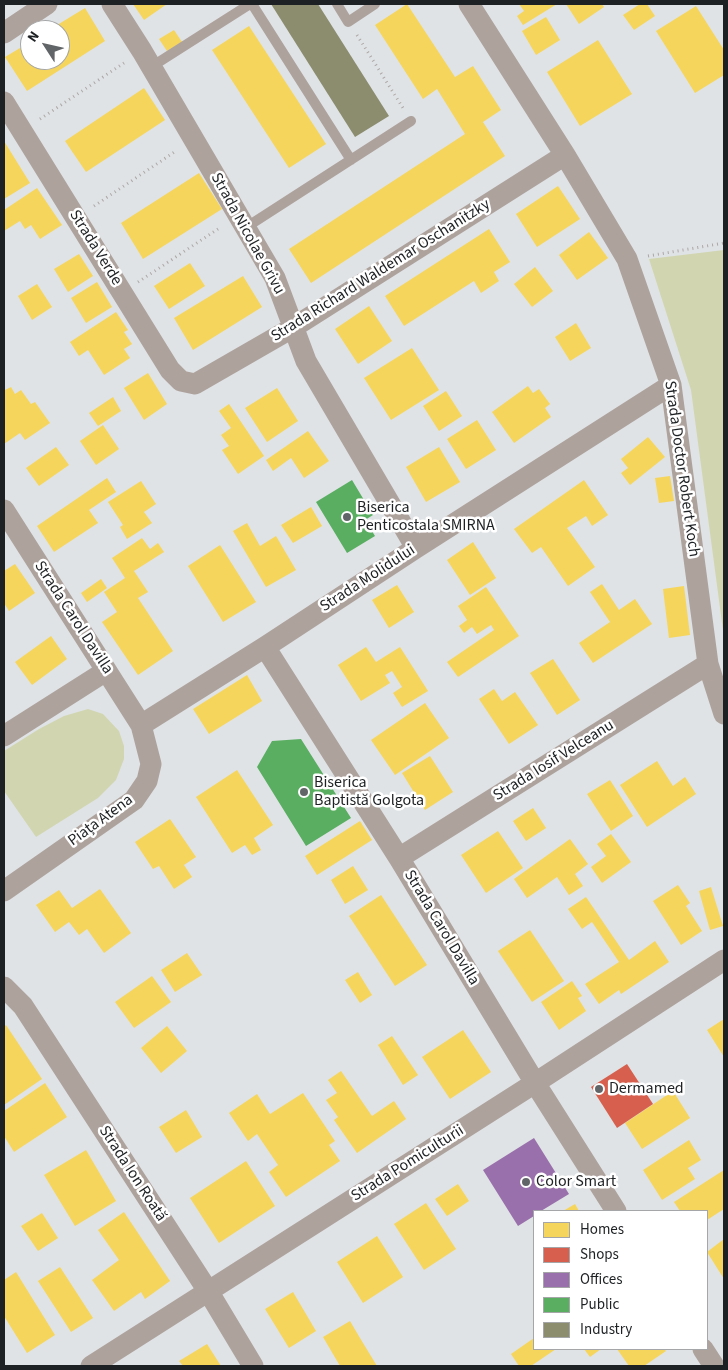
<!DOCTYPE html>
<meta charset="utf-8">
<style>
body{margin:0}
#map{position:relative;width:728px;height:1370px;overflow:hidden;background:#dfe3e6;font-family:"Source Sans 3",sans-serif}
canvas{display:block}
.frame{position:absolute;inset:0;border:5px solid #1e2123;pointer-events:none}
.legend{position:absolute;left:533px;top:1210px;width:175px;height:140px;box-sizing:border-box;background:#fff;border:1px solid #a5a6a7;margin:0;padding:6px 9px;list-style:none;font-size:15px;color:#1e2123}
.legend li{display:flex;align-items:center;gap:10px;height:25px}
.legend b{width:25px;border:1px solid #a5a6a7}
.north{position:absolute;left:20px;top:20px;width:50px;height:50px;box-sizing:border-box;background:#fff;border:1px solid #a5a6a7;border-radius:50%;rotate:305deg;font-size:14px;font-weight:700;line-height:20px;text-align:center;color:#1e2123}
.north::after{content:'';display:block;margin:auto;width:18px;height:22px;background:#626567;clip-path:polygon(50% 0,100% 100%,50% 72%,0 100%)}
</style>
<div id="map">
<canvas width="728" height="1370"></canvas>
<div class="frame"></div>
<ul class="legend">
<li><b style="height:14px;background:#f6d55c"></b>Homes</li>
<li><b style="height:14px;background:#d6604d"></b>Shops</li>
<li><b style="height:14px;background:#9970ab"></b>Offices</li>
<li><b style="height:14px;background:#5aae61"></b>Public</li>
<li><b style="height:14px;background:#8c8c6e"></b>Industry</li>
</ul>
<div class="north">N</div>
</div>
<script>
const g = document.querySelector('canvas').getContext('2d');
g.lineJoin = 'round';
function paint(path, color) {
  g.fillStyle = color;
  g.fill(path, 'evenodd');
}
function shape(rows) {
  const path = new Path2D();
  for (const r of rows) {
    path.moveTo(r[0], r[1]);
    for (let i = 2; i < r.length; i += 2) path.lineTo(r[i], r[i + 1]);
  }
  return path;
}
function trace(path, color, width, dash) {
  g.strokeStyle = color;
  g.lineWidth = width;
  g.lineCap = dash ? 'butt' : 'round';
  g.setLineDash(dash || []);
  g.stroke(path);
}
function label(font, color, halo, rows, align = 'center') {
  g.font = font + ' "Source Sans 3",sans-serif';
  g.lineWidth = 5;
  g.setLineDash([]);
  g.textBaseline = 'middle';
  g.strokeStyle = halo;
  g.fillStyle = color;
  for (const [text, x, y, turn = 0] of rows) {
    g.save();
    g.translate(x, y);
    g.rotate((+turn || 0) * Math.PI / 180);
    g.textAlign = isNaN(turn) ? turn : align;
    if (halo) g.strokeText(text, 0, 0);
    g.fillText(text, 0, 0);
    g.restore();
  }
}
paint(shape([
 [724,250,724,638,691,390,649,259],
 [88,709,103,714,119,731,124,746,124,759,116,780,98,798,36,837,4,791,4,751,39,729,64,716]
]), '#d1d6b1');
paint(shape([
 [133,4,167,4,144,20],
 [407,4,455,77,473,66,501,110,483,122,505,156,311,283,289,249,465,134,437,89,423,99,375,25],
 [519,4,557,4,523,25,517,16,524,11],
 [566,4,602,4,604,7,579,24],
 [640,4,647,4,655,16,634,30,623,15],
 [696,6,724,50,724,75,695,93,656,31],
 [85,8,105,41,27,91,5,57,30,42,30,60,60,60,60,30,49,30],
 [546,17,560,40,536,55,522,31],
 [249,26,326,144,289,168,212,50],
 [174,30,182,42,167,51,159,39],
 [598,40,632,94,580,126,547,72],
 [144,88,165,120,86,172,65,141],
 [4,141,30,183,4,199],
 [199,173,222,209,143,259,121,223],
 [558,186,580,219,537,247,516,214],
 [37,188,62,225,40,239,31,225,25,229,20,221,4,231,4,210],
 [489,229,510,262,494,272,499,281,481,293,474,281,404,326,385,296],
 [589,232,608,258,577,280,559,255],
 [79,254,93,276,68,292,54,269],
 [190,263,205,286,169,309,154,286],
 [535,267,553,291,532,307,514,284],
 [243,276,262,307,193,350,174,318],
 [97,282,112,307,86,323,71,298],
 [37,284,52,307,32,320,18,296],
 [369,306,392,341,358,364,335,329],
 [116,312,128,330,124,332,132,344,124,349,130,358,104,375,88,350,79,356,70,342],
 [576,323,591,348,570,361,555,337],
 [412,348,439,390,391,420,364,378],
 [148,373,167,404,144,420,124,388],
 [528,386,533,393,539,389,550,404,545,408,551,417,514,443,492,412],
 [11,387,15,394,21,390,31,404,35,402,50,423,25,440,20,433,4,444,4,388,5,390],
 [277,388,298,421,267,442,245,408],
 [446,391,462,416,439,431,423,406],
 [113,397,121,411,98,426,89,413],
 [229,404,264,456,238,474,222,450,229,446,221,435,231,428,219,411],
 [477,420,496,450,466,469,447,439],
 [103,425,119,449,96,465,80,441],
 [308,431,329,461,304,478,291,458,273,471,266,460],
 [648,437,665,457,630,485,621,473,628,468,621,459],
 [56,447,69,465,39,486,26,468],
 [439,447,460,482,426,502,406,467],
 [670,476,674,501,659,503,655,478],
 [107,478,116,492,89,510,98,523,54,552,37,526],
 [584,480,608,515,592,526,586,516,567,528,595,567,568,586,541,547,532,553,514,529],
 [141,481,156,504,144,512,152,523,127,539,120,527,123,525,108,502],
 [311,507,322,526,293,543,281,525],
 [247,523,260,546,276,536,296,570,266,587,233,531],
 [142,538,150,549,158,543,164,552,134,571,148,592,138,598,173,651,138,675,102,622,117,612,104,592,125,578,112,558],
 [473,542,496,578,470,595,447,560],
 [220,545,256,602,223,622,188,566],
 [15,564,35,593,9,611,4,603,4,571],
 [101,579,107,588,87,602,81,593],
 [602,584,619,610,635,599,652,624,593,663,579,643,610,622,590,592],
 [397,585,414,612,389,628,372,600],
 [684,586,690,635,669,638,663,589],
 [486,587,519,636,458,677,447,662,494,630,491,625,477,634,472,627,464,633,459,626,467,620,458,606],
 [51,636,67,659,32,685,15,662],
 [366,647,376,662,400,647,428,691,402,707,393,693,402,687,392,671,385,675,390,683,361,701,338,665],
 [553,659,580,700,557,715,530,673],
 [247,675,262,701,209,734,193,709],
 [494,689,502,701,515,692,538,725,509,744,479,699],
 [425,703,449,738,395,775,371,740],
 [430,756,453,792,425,810,402,773],
 [657,761,673,786,685,777,696,794,647,827,620,785],
 [237,770,273,825,254,838,261,850,252,855,245,845,232,853,196,797],
 [610,780,633,816,611,831,587,794],
 [533,808,546,828,526,841,513,821],
 [170,819,196,857,184,865,192,877,174,889,159,866,153,869,135,842],
 [360,821,372,840,317,875,305,856],
 [498,831,523,868,486,893,461,855],
 [611,834,631,862,602,883,591,867,606,856,597,844],
 [570,839,588,864,575,874,583,886,569,895,557,877,527,898,514,879],
 [353,866,368,890,345,904,331,880],
 [678,885,690,903,686,906,702,931,681,945,653,901],
 [711,887,723,926,710,930,699,891],
 [100,889,131,933,104,953,87,929,79,935,69,922,55,932,36,905,59,890,72,908],
 [381,895,427,965,395,986,349,916],
 [586,897,629,960,655,941,669,962,621,994,619,990,599,1004,585,984,619,962,592,922,582,929,568,909],
 [530,930,564,981,532,1002,498,951],
 [187,953,202,975,175,992,161,970],
 [358,972,372,995,360,1003,345,980],
 [152,976,171,1002,134,1028,115,1002],
 [572,981,582,996,578,998,586,1011,559,1030,541,1002],
 [724,1019,724,1057,707,1030],
 [6,1025,42,1079,4,1105,4,1027],
 [167,1026,187,1051,161,1073,141,1048],
 [463,1030,491,1072,450,1099,422,1057],
 [392,1036,418,1075,403,1085,378,1045],
 [341,1071,372,1116,394,1101,406,1119,357,1153,334,1120,338,1117,326,1100,337,1093,328,1080],
 [45,1083,67,1117,14,1152,4,1136,4,1111],
 [673,1091,690,1118,642,1149,625,1123],
 [303,1093,335,1141,329,1145,340,1161,286,1197,269,1172,278,1165,257,1134,248,1141,229,1113,257,1094,270,1114],
 [186,1110,202,1137,176,1153,159,1127],
 [689,1140,701,1160,688,1168,695,1179,662,1200,643,1170],
 [86,1150,116,1201,75,1226,44,1175],
 [246,1161,275,1206,219,1243,190,1198],
 [724,1170,724,1209,707,1220,707,1211,680,1211,674,1202],
 [458,1184,469,1201,447,1216,435,1199],
 [426,1203,456,1249,424,1270,394,1224],
 [575,1204,579,1211,563,1211],
 [124,1212,170,1281,145,1299,141,1292,114,1311,92,1280,119,1260,98,1230],
 [42,1213,58,1238,38,1251,21,1226],
 [377,1236,403,1277,363,1303,337,1262],
 [724,1239,724,1279,707,1252],
 [60,1267,93,1318,71,1332,38,1281],
 [16,1272,55,1335,27,1353,4,1316,4,1280],
 [293,1292,316,1331,289,1348,265,1309],
 [350,1321,360,1338,377,1366,340,1366,323,1337],
 [534,1338,534,1349,556,1349,531,1366,519,1366,511,1354],
 [207,1344,221,1366,183,1366,179,1361],
 [584,1349,601,1349,590,1357],
 [617,1349,664,1349,666,1351,644,1366,629,1366]
]), '#f6d55c');
paint(shape([
 [627,1064,653,1104,617,1128,591,1087]
]), '#d6604d');
paint(shape([
 [534,1138,569,1194,541,1211,534,1211,534,1216,518,1226,483,1170]
]), '#9970ab');
paint(shape([
 [352,480,373,515,365,520,375,536,347,553,316,502],
 [301,739,351,818,306,846,257,767,272,741]
]), '#5aae61');
paint(shape([
 [271,4,318,4,389,116,355,137]
]), '#8c8c6e');
trace(shape([
 [357,35,403,108],
 [40,119,124,63],
 [94,206,176,151],
 [648,256,724,243],
 [138,282,221,227]
]), '#ada7a5', 3, [1, 4]);
trace(shape([
 [252,4,351,160],
 [337,4,348,22,375,4],
 [151,67,250,4],
 [245,228,411,121]
]), '#aea29d', 10);
trace(shape([
 [112,4,142,51,275,278,306,361,416,548],
 [469,4,565,155,627,259,671,385,708,664,724,714],
 [4,33,47,4],
 [4,102,170,370,181,381,195,384,294,327,565,155],
 [4,510,141,725,151,764,147,781,134,800,4,891],
 [265,647,399,858,535,1083,616,1211],
 [141,725,265,647,416,548,671,385],
 [4,736,106,671],
 [399,858,708,664],
 [4,987,23,1006,208,1291,253,1366],
 [703,1349,714,1366],
 [91,1366,535,1083,724,960]
]), '#aea29d', 21);
for (const [x, y, r, color] of [
 [347,517,5,"#626567"],
 [304,792,5,"#626567"],
 [599,1089,5,"#626567"],
 [526,1182,5,"#626567"]
]) {
  const dot = new Path2D();
  dot.arc(x, y, r, 0, 2 * Math.PI);
  g.fillStyle = color;
  g.fill(dot);
  trace(dot, '#fff', 2);
}
label('16px', '#1e2123', '#fff', [
 ["Strada Nicolae Grivu",247,234,61],
 ["Strada Verde",95,248,58],
 ["Strada Richard Waldemar Oschanitzky",381,271,-32],
 ["Strada Doctor Robert Koch",681,469,82],
 ["Strada Molidului",368,579,-33],
 ["Strada Carol Davilla",73,618,57],
 ["Strada Iosif Velceanu",554,761,-32],
 ["Piața Atena",101,821,-36],
 ["Strada Carol Davilla",441,928,59],
 ["Strada Pomiculturii",408,1164,-32],
 ["Strada Ion Roată",132,1174,57]
]);
label('16px', '#1e2123', '#fff', [
 ["Biserica",357,508],
 ["Penticostala SMIRNA",357,526],
 ["Biserica",314,783],
 ["Baptistă Golgota",314,801],
 ["Dermamed",609,1089],
 ["Color Smart",536,1182]
], 'left');
</script>
